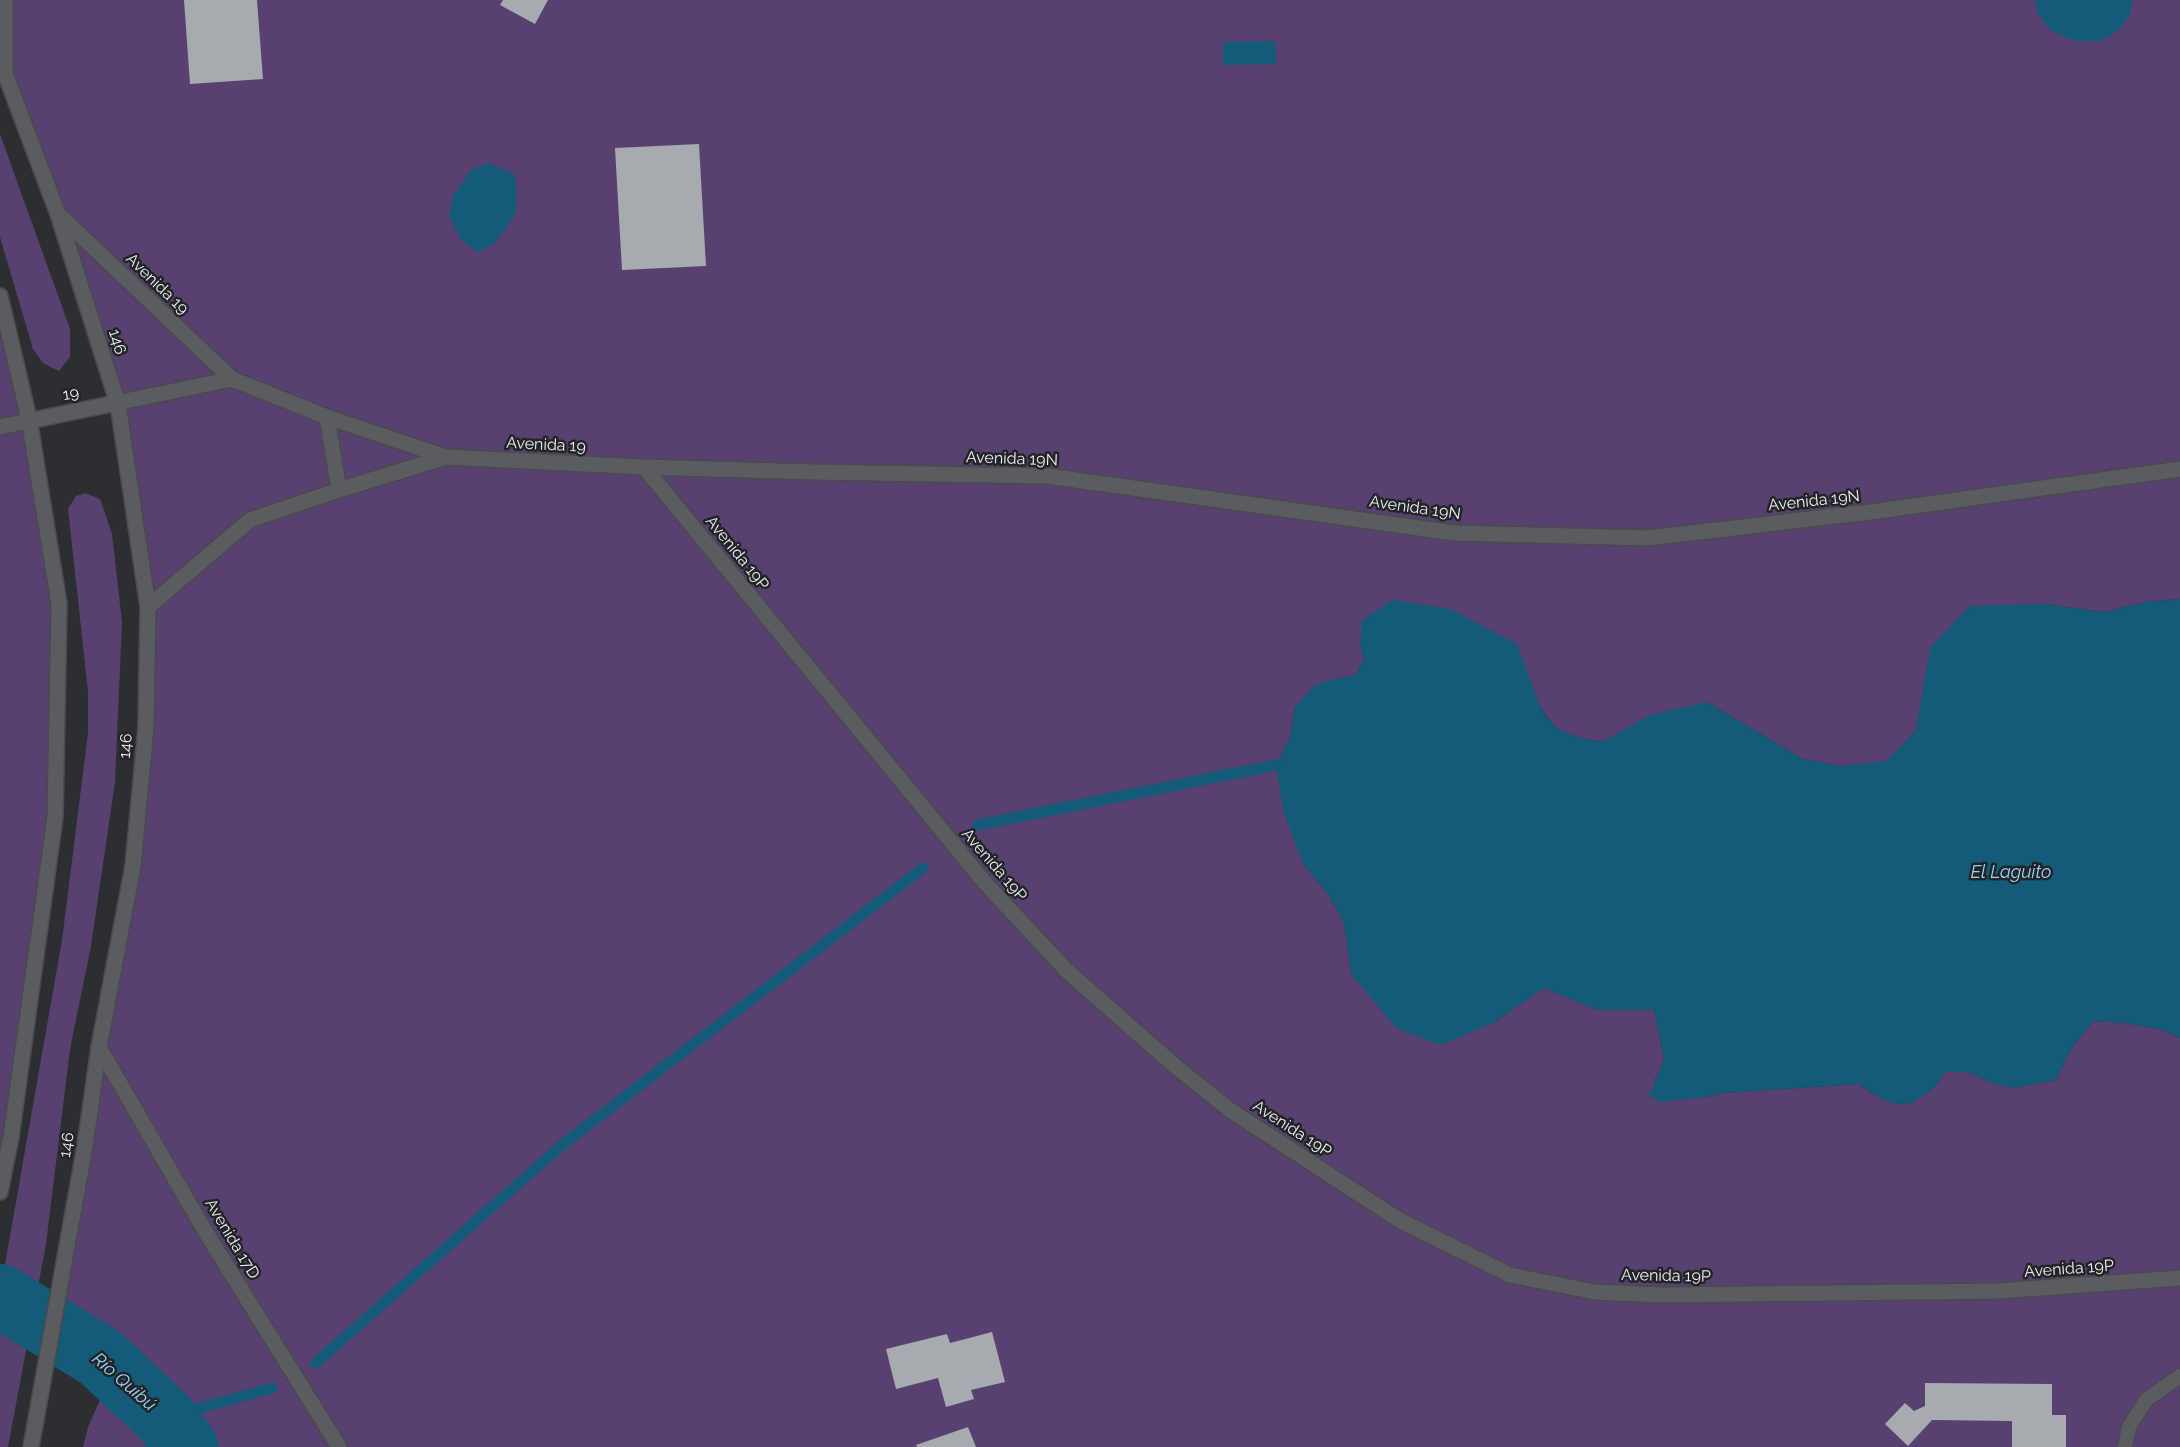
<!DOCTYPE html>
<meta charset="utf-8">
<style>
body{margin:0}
canvas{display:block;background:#2c2e31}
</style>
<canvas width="2180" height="1447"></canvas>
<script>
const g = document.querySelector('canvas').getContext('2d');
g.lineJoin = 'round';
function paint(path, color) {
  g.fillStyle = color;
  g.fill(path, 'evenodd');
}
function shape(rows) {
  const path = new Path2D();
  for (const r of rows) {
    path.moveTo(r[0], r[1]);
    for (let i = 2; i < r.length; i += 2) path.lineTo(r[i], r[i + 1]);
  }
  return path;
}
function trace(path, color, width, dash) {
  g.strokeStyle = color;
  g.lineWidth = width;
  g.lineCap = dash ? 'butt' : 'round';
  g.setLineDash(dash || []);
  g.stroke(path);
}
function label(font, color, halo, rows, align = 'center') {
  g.font = font + ' Raleway,sans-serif';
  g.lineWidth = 5;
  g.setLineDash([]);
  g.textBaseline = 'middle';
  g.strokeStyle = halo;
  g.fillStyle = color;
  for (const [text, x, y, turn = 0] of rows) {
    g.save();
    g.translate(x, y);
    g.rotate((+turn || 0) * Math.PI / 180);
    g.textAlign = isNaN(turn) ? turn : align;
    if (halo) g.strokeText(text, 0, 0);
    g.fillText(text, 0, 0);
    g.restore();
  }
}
paint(shape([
 [0,0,2180,0,2180,599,2145,602,2104,612,2044,604,1924,693,1916,730,1887,762,1839,766,1803,759,1707,702,1625,730,1602,742,1580,738,1557,729,1542,710,1530,684,1360,645,1364,658,1356,675,1338,678,1295,707,1290,738,1276,765,1303,864,1328,894,1344,923,1351,974,1493,1023,1544,988,1598,1010,1654,1009,1664,1060,1655,1080,1701,1098,1724,1093,1858,1084,1884,1100,1898,1104,1912,1103,1935,1087,1945,1072,1968,1072,1989,1082,2013,1088,2056,1080,2071,1049,2093,1021,2126,1023,2163,1030,2180,1038,2180,1447,83,1447,88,1427,121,1353,55,1311,133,866,148,607,118,404,5,72],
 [0,134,70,329,70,357,59,371,43,363,33,349,0,237],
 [0,296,59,604,55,817,0,1192],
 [85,493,100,499,112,534,122,622,115,782,91,946,70,1049,46,1244,8,1447,0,1447,0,1293,62,940,88,733,88,691,68,509,76,496]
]), '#584071');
paint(shape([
 [2036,0,2133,0,2129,17,2119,30,2101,41,2075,41,2051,31,2036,11],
 [1275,41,1276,64,1223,65,1223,42],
 [489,163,515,175,517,195,515,215,495,243,478,252,460,239,449,216,453,196,471,170],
 [2180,599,2180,1038,2163,1030,2126,1023,2093,1021,2071,1049,2056,1080,2013,1088,1989,1082,1968,1072,1945,1072,1935,1087,1912,1103,1898,1104,1884,1100,1858,1084,1724,1093,1701,1098,1661,1102,1649,1096,1664,1059,1654,1010,1598,1010,1544,988,1493,1023,1441,1045,1396,1028,1351,974,1344,923,1328,894,1303,864,1283,810,1276,765,1290,738,1295,707,1315,685,1338,678,1356,675,1364,658,1360,645,1362,620,1393,600,1450,609,1517,644,1542,711,1557,729,1580,738,1602,742,1650,715,1707,702,1803,759,1839,766,1887,761,1916,730,1930,648,1970,606,2044,604,2104,612,2145,602]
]), '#145b79');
trace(shape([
 [978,825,1276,765],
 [316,1363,562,1145,923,868],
 [165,1418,272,1388]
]), '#145b79', 11);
trace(shape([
 [0,1296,100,1357,165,1418,186,1447]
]), '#145b79', 64);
paint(shape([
 [184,0,257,0,263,79,190,84],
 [503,0,548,0,535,24,500,5],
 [699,144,706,266,622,270,615,148],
 [992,1332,1005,1382,971,1390,974,1399,946,1407,938,1378,896,1389,886,1349,947,1334,950,1343],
 [1925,1383,2052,1384,2052,1415,2066,1415,2066,1447,2012,1447,2012,1421,1932,1420,1908,1446,1885,1424,1905,1403,1914,1411,1925,1406],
 [968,1427,976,1447,917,1447,916,1445]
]), '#a7abaf');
const lane = shape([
 [2125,1447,2129,1427,2146,1400,2180,1376]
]);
const street = shape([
 [58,214,232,379],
 [327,417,339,490],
 [0,427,232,379,327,417,446,457,644,467,814,472,1047,476,1455,533,1648,538,1878,511,2180,469],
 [644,467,986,884,1067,971,1175,1066,1230,1110,1399,1220,1510,1275,1595,1292,1662,1295,1999,1291,2180,1278],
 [148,607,250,520,339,490,446,457],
 [99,1047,205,1231,339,1447]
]);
const secondary = shape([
 [5,0,5,70],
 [0,60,58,214,118,404,148,607,146,728,133,866,99,1047,85,1146,31,1447],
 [0,296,29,419,59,604,55,817,11,1137,0,1192]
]);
trace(lane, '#494a4d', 16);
trace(street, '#494a4d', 18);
trace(secondary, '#494a4d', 18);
trace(lane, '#5a5c60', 14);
trace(street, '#5a5c60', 15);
trace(secondary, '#5a5c60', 15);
label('16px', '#eeeff1', '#232428', [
 ["Avenida 19",157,284,44],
 ["146",117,342,73],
 ["19",71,394,-10],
 ["Avenida 19",546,445,3],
 ["Avenida 19N",1012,459,2],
 ["Avenida 19N",1814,501,-6],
 ["Avenida 19N",1415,508,8],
 ["Avenida 19P",737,553,51],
 ["146",126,746,-85],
 ["Avenida 19P",994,865,49],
 ["Avenida 19P",1292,1129,33],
 ["146",67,1145,-81],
 ["Avenida 17D",232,1239,59],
 ["Avenida 19P",2069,1269,-4],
 ["Avenida 19P",1666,1276,1]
]);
label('italic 18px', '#97d6f7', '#232428', [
 ["El Laguito",2011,873],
 ["Río Quibú",124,1382,41]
]);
</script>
